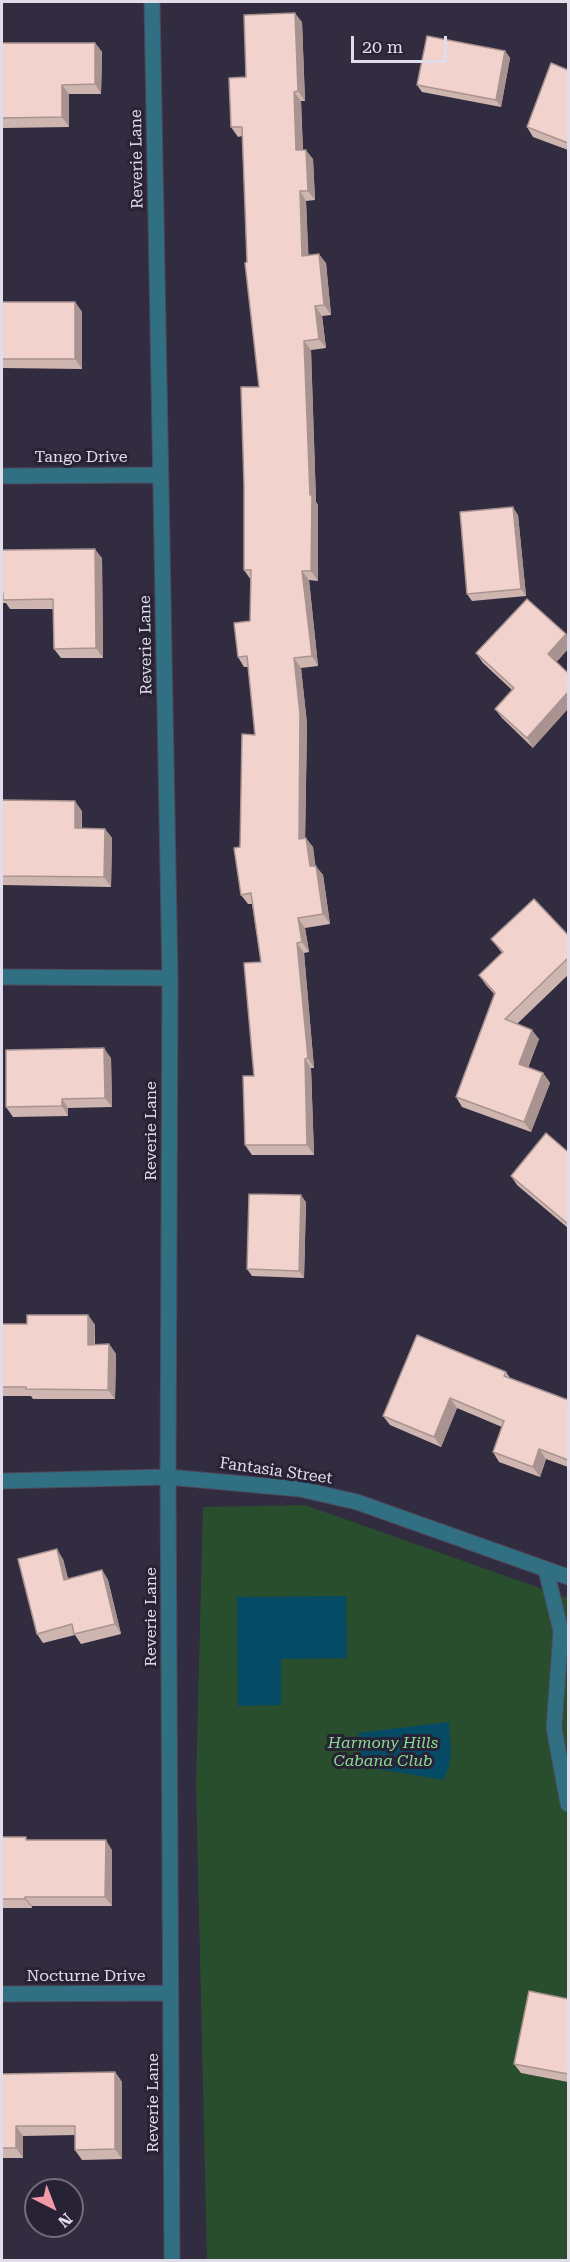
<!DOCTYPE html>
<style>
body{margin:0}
#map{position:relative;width:570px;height:2262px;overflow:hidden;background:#322c40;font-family:"Roboto Serif",serif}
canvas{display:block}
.frame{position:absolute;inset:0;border:3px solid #e0dce9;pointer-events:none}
.north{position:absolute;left:24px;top:2178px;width:60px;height:60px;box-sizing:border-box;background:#282235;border:2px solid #726c7d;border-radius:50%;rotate:138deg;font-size:16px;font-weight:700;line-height:24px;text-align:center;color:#e0dce9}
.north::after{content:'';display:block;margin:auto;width:21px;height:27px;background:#f39aa8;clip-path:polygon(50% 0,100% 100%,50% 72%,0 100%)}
.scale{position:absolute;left:351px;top:36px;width:96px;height:27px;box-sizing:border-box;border:3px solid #e0dce9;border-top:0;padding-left:8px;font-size:18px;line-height:21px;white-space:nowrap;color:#e0dce9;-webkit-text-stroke:4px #282235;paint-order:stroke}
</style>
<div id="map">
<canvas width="570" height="2262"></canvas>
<div class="frame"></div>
<div class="north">N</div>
<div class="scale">20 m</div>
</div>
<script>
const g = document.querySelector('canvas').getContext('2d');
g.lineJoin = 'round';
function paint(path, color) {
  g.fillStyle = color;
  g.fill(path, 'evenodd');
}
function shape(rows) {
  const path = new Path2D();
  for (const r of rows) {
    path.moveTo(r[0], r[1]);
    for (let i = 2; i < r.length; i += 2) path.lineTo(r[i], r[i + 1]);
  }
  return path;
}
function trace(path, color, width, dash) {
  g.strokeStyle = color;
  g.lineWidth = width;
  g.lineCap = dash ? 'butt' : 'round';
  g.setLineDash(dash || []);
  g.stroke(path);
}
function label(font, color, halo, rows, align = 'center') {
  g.font = font + ' "Roboto Serif",serif';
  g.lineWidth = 6;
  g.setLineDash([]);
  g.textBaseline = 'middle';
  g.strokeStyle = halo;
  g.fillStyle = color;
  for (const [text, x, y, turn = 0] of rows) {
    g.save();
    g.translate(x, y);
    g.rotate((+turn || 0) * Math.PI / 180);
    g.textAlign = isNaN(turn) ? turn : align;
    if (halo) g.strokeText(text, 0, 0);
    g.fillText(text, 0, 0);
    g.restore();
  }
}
paint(shape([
 [305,1505,568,1598,568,2260,207,2260,196,1784,203,1507]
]), '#294e2d');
paint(shape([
 [346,1596,347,1658,281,1659,281,1705,238,1706,237,1597],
 [449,1722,451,1751,449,1766,444,1780,360,1766,361,1748,358,1733]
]), '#054b66');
const lane = shape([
 [546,1570,561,1631,554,1728,568,1804]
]);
const street = shape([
 [152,2,170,978,168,1477,172,2260],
 [2,476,160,475],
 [2,977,170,978],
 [2,1481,168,1477,300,1489,357,1502,568,1577],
 [2,1994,171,1993]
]);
trace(lane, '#4e485b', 17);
trace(street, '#4e485b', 17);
trace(lane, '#316f82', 15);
trace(street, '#316f82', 15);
paint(shape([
 [302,22,305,101,301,101,303,150,313,159,315,200,306,201,308,255,326,263,331,315,322,316,326,348,311,350,316,502,318,505,318,581,309,580,318,666,301,668,307,724,305,838,313,847,315,866,323,875,330,924,305,928,309,952,304,953,314,1068,311,1068,314,1155,252,1155,245,1145,254,1076,261,962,252,904,248,904,241,895,240,847,255,735,248,667,244,667,238,657,250,621,251,580,244,570,244,485,259,387,247,262,242,136,238,137,231,127,246,77],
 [2,43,95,43,102,52,101,94,69,94,69,127,2,128],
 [505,51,510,58,501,107,422,92,417,85],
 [568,70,568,150,533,137,527,127],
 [2,302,75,302,82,312,82,369,2,368],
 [518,515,526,596,472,601,467,594],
 [2,550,102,558,103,658,61,658,54,649,53,609,10,609,6,603,2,603],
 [566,634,568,638,568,649,556,662,533,748,502,718,495,709,512,690,483,663,476,653],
 [2,800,82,811,82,828,105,829,112,838,111,887,3,885,3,890,2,890],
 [568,935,568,975,517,1024,539,1039,528,1068,543,1073,550,1083,531,1132,462,1107,456,1097,494,994,486,985,479,975,502,953,491,939],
 [111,1058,112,1107,68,1108,68,1116,13,1117,6,1107],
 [568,1152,568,1228,517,1185,511,1176],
 [306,1202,304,1278,252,1276,247,1269],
 [88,1315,95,1325,95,1345,109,1344,116,1354,115,1399,33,1399,31,1396,2,1396,2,1324,27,1324],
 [506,1372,510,1378,568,1400,568,1467,546,1459,540,1477,499,1462,493,1452,502,1427,457,1408,441,1447,390,1425,383,1416],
 [63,1559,68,1579,102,1570,108,1580,121,1634,81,1644,75,1635,43,1643,37,1634],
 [2,1837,112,1850,112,1906,32,1906,32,1908,2,1908],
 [568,1999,568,2082,521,2073,514,2064],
 [115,2072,122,2082,122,2159,82,2160,75,2150,75,2135,23,2136,23,2158,2,2158,2,2074]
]), '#cfb5b0');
paint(shape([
 [295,13,302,22,305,101,298,91],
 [95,43,102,52,101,94,95,84],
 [505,51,510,58,501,107,496,100],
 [62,85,69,94,69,127,62,117],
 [294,92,301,101,303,160,296,150],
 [306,150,313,159,315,200,308,191],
 [300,191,306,201,309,265,302,256],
 [319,254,326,263,331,315,324,305],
 [75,302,82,312,82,369,75,359],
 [315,306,322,316,326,348,319,339],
 [304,341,311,350,316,502,318,505,318,581,311,571,310,495],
 [513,507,518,515,526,596,521,589],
 [95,549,102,558,103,658,96,648],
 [302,571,309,580,318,666,312,656],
 [566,634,568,638,568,649,555,664,548,654],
 [294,658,301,668,307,724,305,848,299,839],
 [568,692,568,709,533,748,527,738],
 [75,801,82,811,81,838,75,828],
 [105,829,112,838,111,887,104,877],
 [306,838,313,847,317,876,310,866],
 [316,866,323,875,330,924,323,914],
 [298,918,305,928,309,952,302,942],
 [297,943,304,953,314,1068,308,1058],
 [532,1030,539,1039,525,1074,519,1064],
 [104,1048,111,1058,112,1107,105,1098],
 [305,1059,311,1068,314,1155,307,1145],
 [543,1073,550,1083,531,1132,524,1122],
 [62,1099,68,1108,68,1116,62,1106],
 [301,1195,306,1202,304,1278,299,1271],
 [88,1315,95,1325,94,1354,88,1345],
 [109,1344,116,1354,115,1399,108,1390],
 [450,1398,457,1408,441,1447,434,1437],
 [539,1449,546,1459,540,1477,533,1467],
 [57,1549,63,1559,71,1590,64,1580],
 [102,1570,108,1580,121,1634,115,1624],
 [106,1840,112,1850,112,1906,105,1897],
 [25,1897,32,1906,32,1908,25,1899],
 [115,2072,122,2082,122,2159,115,2149],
 [16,2126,23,2136,23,2158,16,2148]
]), '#a99390');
const building = shape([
 [295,13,298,91,294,92,296,150,306,150,308,191,300,191,302,256,319,254,324,305,315,306,319,339,304,341,310,495,312,495,311,571,302,571,312,656,294,658,300,714,299,839,306,838,310,866,316,866,323,914,298,918,302,942,297,943,308,1058,305,1059,307,1145,245,1145,243,1076,254,1076,244,963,261,962,251,893,241,895,234,848,240,847,242,734,255,735,247,656,238,657,234,623,250,621,251,570,244,570,244,485,241,387,259,387,245,263,247,262,242,127,231,127,229,78,246,77,244,15,295,13],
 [427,36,505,51,496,100,417,85,427,36],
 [2,43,95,43,95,84,62,85,62,117,2,118,2,43],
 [551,63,568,70,568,143,527,127,551,63],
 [2,302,75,302,75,359,2,359,2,302],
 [513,507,521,589,467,594,460,512,513,507],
 [95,549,96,648,54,649,53,599,3,600,3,593,2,593,2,550,95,549],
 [527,599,566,634,548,654,568,673,568,692,527,738,495,709,514,688,476,653,527,599],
 [2,800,75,801,75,828,105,829,104,877,2,876,2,800],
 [534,899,568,935,568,958,505,1019,532,1030,519,1064,543,1073,524,1122,456,1097,495,993,479,975,503,952,491,939,534,899],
 [104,1048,105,1098,62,1099,62,1106,6,1107,6,1050,104,1048],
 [546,1133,568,1152,568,1224,511,1176,546,1133],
 [249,1194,301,1195,299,1271,247,1269,249,1194],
 [27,1315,88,1315,88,1345,109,1344,108,1390,26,1389,26,1387,2,1387,2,1324,27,1324,27,1315],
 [417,1335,506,1372,504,1376,568,1400,568,1460,539,1449,533,1467,493,1452,504,1421,450,1398,434,1437,383,1416,417,1335],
 [57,1549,64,1580,102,1570,115,1624,74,1634,72,1624,37,1634,18,1559,57,1549],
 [2,1837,26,1837,26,1840,106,1840,105,1897,25,1897,25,1899,2,1899,2,1837],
 [529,1991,568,1999,568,2074,514,2064,529,1991],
 [115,2072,115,2149,75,2150,75,2126,16,2126,16,2148,2,2148,2,2074,115,2072]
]);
paint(building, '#f1d2cd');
trace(building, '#a99390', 1.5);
label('16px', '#e0dce9', '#282235', [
 ["Reverie Lane",137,159,-91],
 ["Tango Drive",81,457],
 ["Reverie Lane",146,645,-91],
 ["Reverie Lane",151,1131,-90],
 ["Fantasia Street",276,1471,8],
 ["Reverie Lane",151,1617,-90],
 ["Nocturne Drive",86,1976],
 ["Reverie Lane",153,2103,-90]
]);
label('italic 16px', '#8bd992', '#282235', [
 ["Harmony Hills",383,1743],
 ["Cabana Club",383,1761]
]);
</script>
